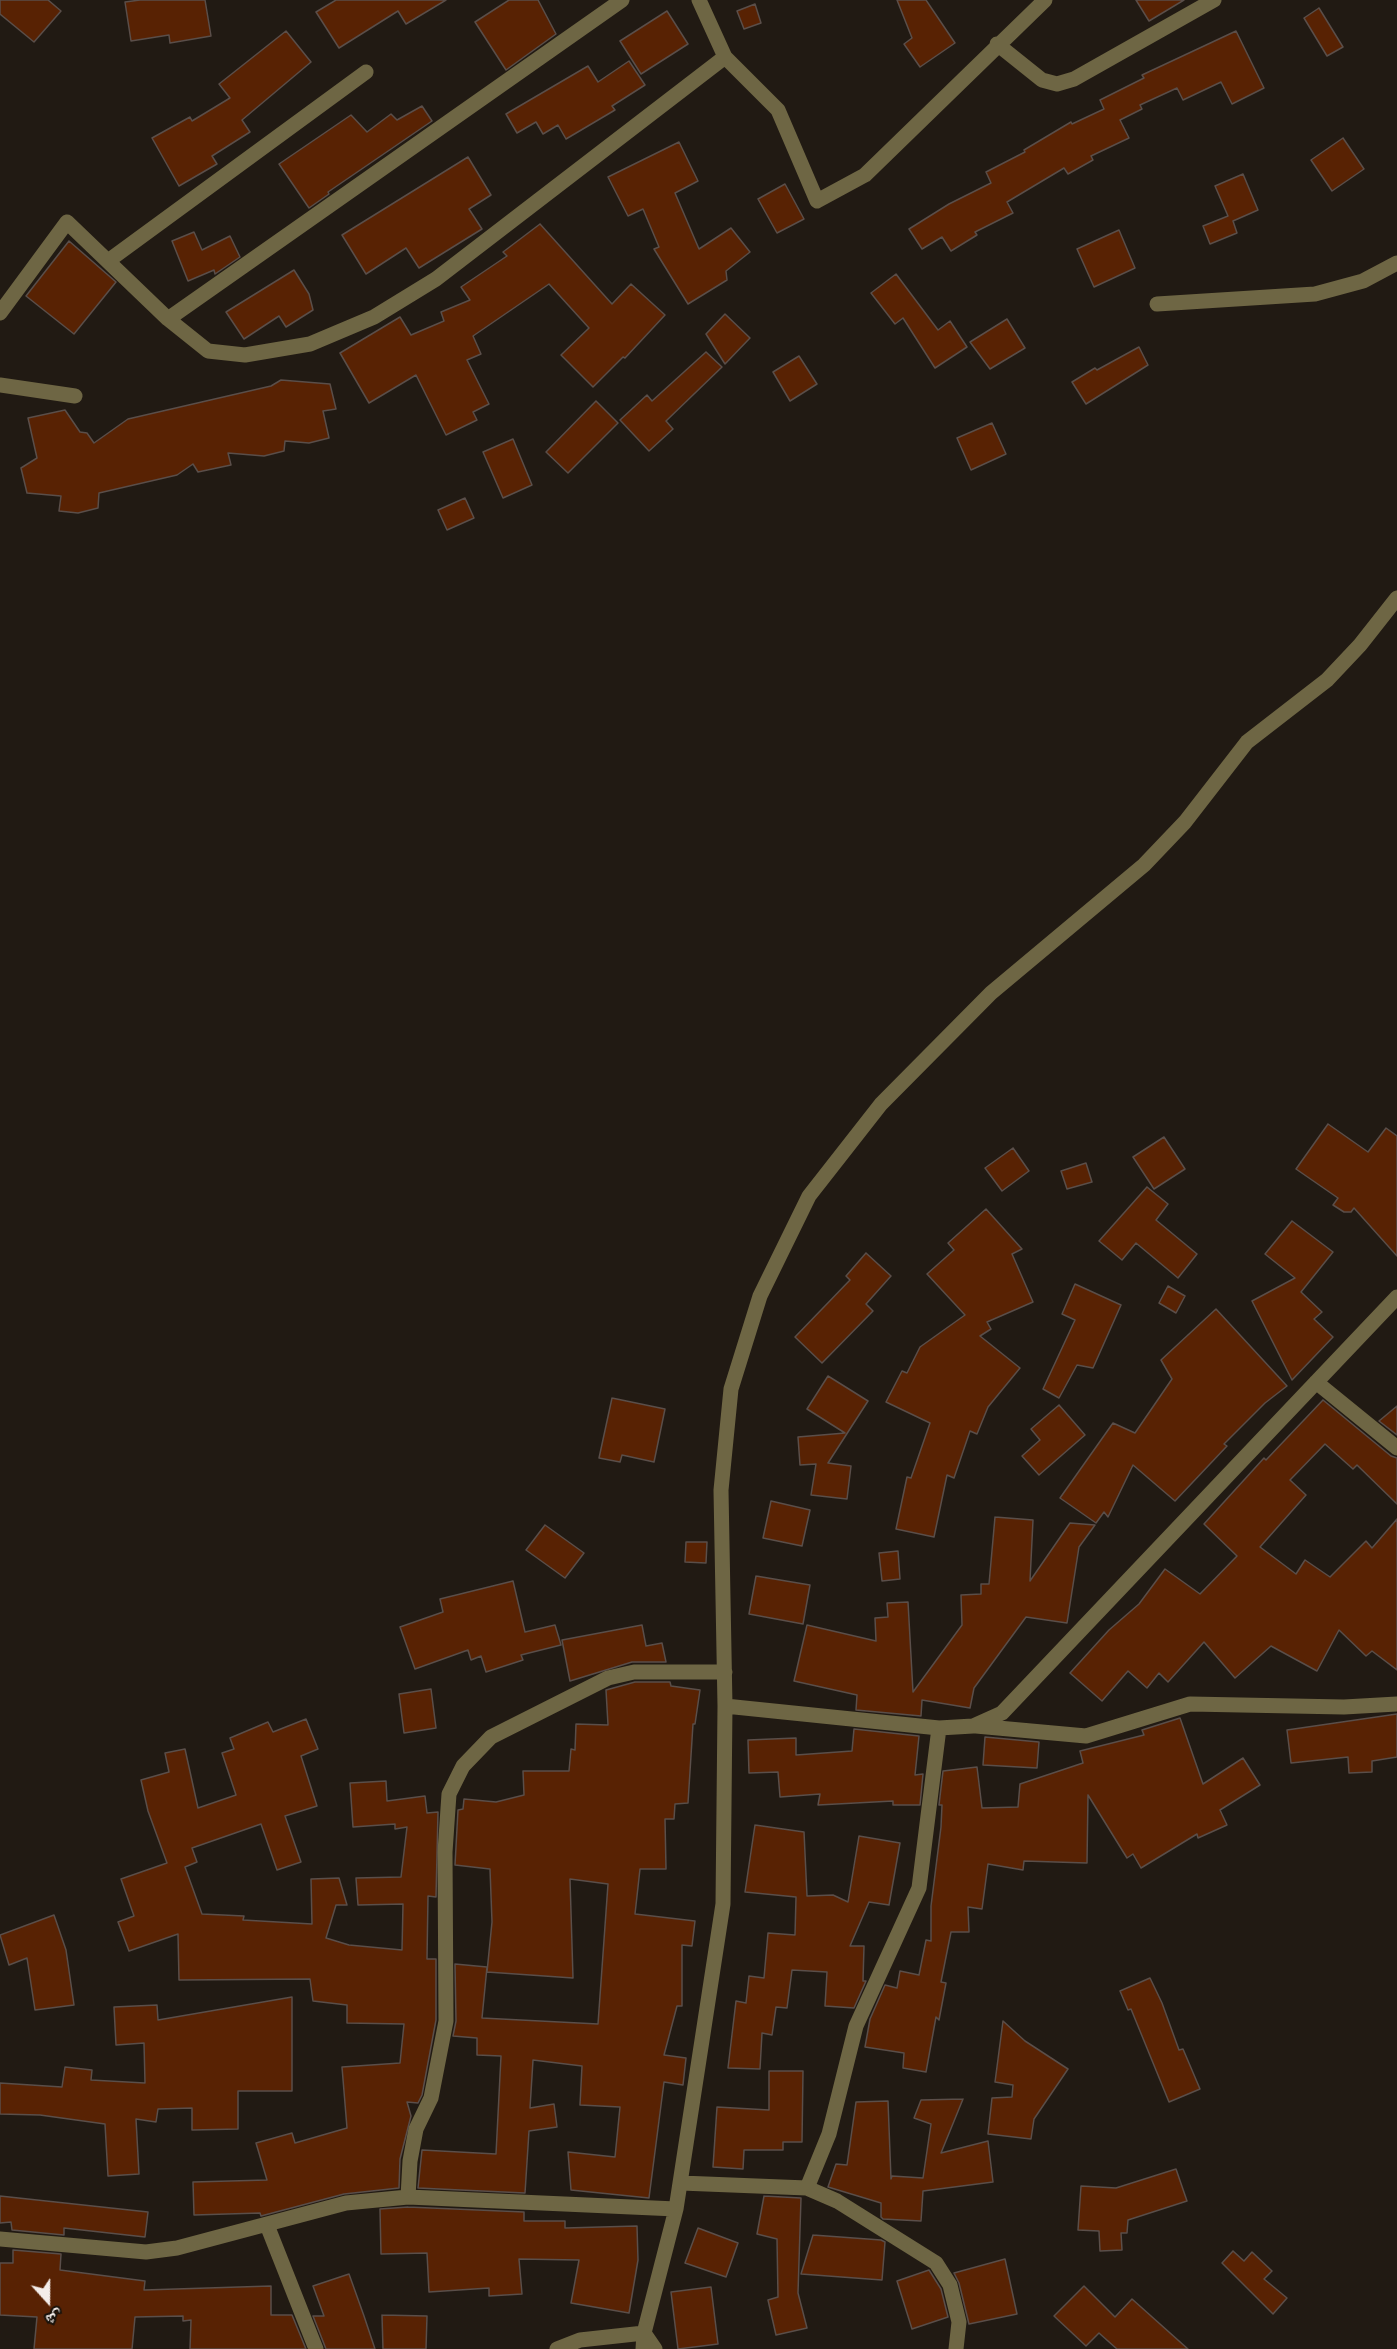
<!DOCTYPE html>
<meta charset="utf-8">
<style>
body{margin:0}
#map{position:relative;width:1397px;height:2349px;overflow:hidden;background:#211a13;font-family:Cabin,"Noto Naskh Arabic",sans-serif}
canvas{display:block}
.north{position:absolute;left:18px;top:2271px;width:60px;height:60px;-webkit-text-stroke:4px #17110a;paint-order:stroke;rotate:159deg;font-size:16px;font-weight:700;line-height:24px;text-align:center;color:#f3ede9}
.north::after{content:'';display:block;margin:auto;width:21px;height:27px;background:#f3ede9;clip-path:polygon(50% 0,100% 100%,50% 72%,0 100%)}
</style>
<div id="map">
<canvas width="1397" height="2349"></canvas>
<div class="north">ش</div>
</div>
<script>
const g = document.querySelector('canvas').getContext('2d');
g.lineJoin = 'round';
function paint(path, color) {
  g.fillStyle = color;
  g.fill(path, 'evenodd');
}
function shape(rows) {
  const path = new Path2D();
  for (const r of rows) {
    path.moveTo(r[0], r[1]);
    for (let i = 2; i < r.length; i += 2) path.lineTo(r[i], r[i + 1]);
  }
  return path;
}
function trace(path, color, width, dash) {
  g.strokeStyle = color;
  g.lineWidth = width;
  g.lineCap = dash ? 'butt' : 'round';
  g.setLineDash(dash || []);
  g.stroke(path);
}
const building = shape([
 [0,0,48,0,61,11,34,42,0,14,0,0],
 [140,0,205,0,211,36,170,43,169,35,131,41,125,2,140,0],
 [336,0,446,0,406,24,398,11,339,48,316,12,336,0],
 [509,0,538,0,556,34,506,70,475,22,509,0],
 [897,0,926,0,955,43,920,67,904,44,912,38,897,0],
 [1136,0,1184,0,1149,21,1136,0],
 [755,4,761,23,744,29,737,11,755,4],
 [1319,8,1343,47,1327,56,1304,18,1319,8],
 [667,11,688,44,641,74,620,41,667,11],
 [286,31,311,62,242,120,250,132,212,156,217,164,179,186,152,138,190,117,192,121,230,98,219,84,286,31],
 [1236,31,1264,88,1232,104,1221,82,1183,100,1177,88,1140,105,1142,109,1120,120,1129,138,1091,156,1093,160,1068,174,1064,168,1007,202,1013,213,975,232,977,235,951,251,942,237,922,249,909,229,949,204,991,183,986,172,1025,152,1024,150,1071,122,1072,124,1104,109,1100,100,1144,78,1142,75,1236,31],
 [629,61,645,85,612,106,615,110,566,139,558,125,543,134,536,122,517,133,506,114,588,66,598,82,629,61],
 [422,106,432,121,328,192,329,194,309,208,279,164,351,115,367,132,391,114,397,120,422,106],
 [1343,138,1364,169,1332,191,1311,160,1343,138],
 [679,142,698,181,675,193,699,249,731,228,750,252,726,271,727,280,688,304,654,249,659,247,643,209,628,216,608,177,679,142],
 [468,157,491,195,469,209,482,229,419,268,406,248,366,274,342,235,468,157],
 [1243,174,1258,210,1233,221,1237,233,1210,244,1203,226,1228,216,1215,186,1243,174],
 [785,184,804,219,777,233,758,199,785,184],
 [540,224,612,304,631,284,665,315,625,358,623,357,593,387,561,355,589,328,549,284,473,336,481,354,467,360,489,404,473,412,477,420,446,435,416,375,369,403,340,353,400,317,411,335,444,321,441,312,470,300,461,287,507,256,503,252,540,224],
 [1119,230,1135,268,1094,287,1077,249,1119,230],
 [194,232,202,250,230,236,240,257,215,274,214,270,188,281,172,241,194,232],
 [69,241,116,282,74,334,26,296,69,241],
 [294,270,309,294,313,310,286,327,279,316,244,339,226,312,294,270],
 [896,274,938,330,950,321,967,347,935,368,903,318,895,324,871,293,896,274],
 [725,314,750,338,725,364,706,334,725,314],
 [1007,319,1025,348,990,369,970,342,1007,319],
 [1139,347,1148,365,1086,404,1072,382,1095,368,1097,370,1139,347],
 [706,352,722,367,666,421,673,429,649,451,620,420,647,395,652,401,706,352],
 [799,356,817,384,790,401,773,372,799,356],
 [281,380,330,384,336,409,323,411,329,438,309,443,285,441,284,451,264,456,228,453,231,465,198,472,193,464,177,475,99,493,98,508,78,513,59,511,61,496,27,493,21,468,37,458,28,418,65,410,80,432,87,433,94,443,128,419,271,386,281,380],
 [596,401,618,423,568,473,546,452,596,401],
 [992,423,1006,454,971,470,957,438,992,423],
 [513,439,532,485,503,498,483,452,513,439],
 [465,498,474,518,447,530,438,510,465,498],
 [1328,1124,1368,1152,1386,1128,1397,1136,1397,1256,1354,1208,1351,1212,1344,1212,1333,1205,1338,1198,1296,1169,1328,1124],
 [1164,1137,1185,1169,1154,1189,1133,1157,1164,1137],
 [1013,1148,1029,1171,1002,1191,985,1168,1013,1148],
 [1086,1163,1092,1182,1067,1189,1061,1171,1086,1163],
 [1147,1187,1168,1204,1156,1220,1197,1254,1178,1278,1136,1243,1122,1260,1099,1241,1147,1187],
 [986,1209,1022,1249,1012,1254,1033,1302,987,1322,991,1329,980,1336,1020,1368,988,1407,977,1434,970,1431,954,1478,947,1475,934,1537,896,1529,907,1477,911,1478,930,1423,886,1402,902,1371,907,1373,920,1347,965,1315,927,1274,954,1250,948,1243,986,1209],
 [1292,1221,1333,1252,1301,1292,1322,1312,1314,1319,1333,1337,1292,1380,1252,1301,1295,1278,1265,1254,1292,1221],
 [866,1253,891,1276,866,1304,873,1311,822,1363,795,1337,850,1280,846,1276,866,1253],
 [1075,1284,1121,1305,1093,1368,1077,1365,1059,1398,1043,1389,1075,1320,1062,1314,1075,1284],
 [1168,1286,1185,1296,1176,1313,1159,1303,1168,1286],
 [1216,1309,1287,1386,1265,1403,1224,1444,1227,1446,1175,1501,1133,1465,1108,1517,1104,1512,1096,1523,1060,1498,1113,1423,1135,1433,1172,1379,1161,1360,1216,1309],
 [828,1376,868,1401,828,1463,851,1466,847,1499,811,1495,816,1464,800,1465,798,1437,845,1433,807,1409,828,1376],
 [612,1398,665,1409,654,1462,622,1455,620,1462,599,1458,612,1398],
 [1323,1400,1391,1456,1397,1458,1397,1504,1357,1465,1353,1469,1325,1444,1290,1480,1306,1495,1260,1547,1296,1574,1305,1560,1330,1577,1366,1541,1372,1548,1397,1519,1397,1670,1372,1651,1366,1656,1339,1630,1317,1671,1271,1646,1235,1678,1204,1642,1168,1682,1159,1673,1147,1688,1128,1671,1102,1701,1070,1673,1109,1630,1139,1604,1165,1569,1200,1594,1237,1556,1204,1524,1264,1458,1266,1460,1323,1400],
 [1059,1405,1085,1435,1039,1475,1022,1456,1040,1440,1031,1429,1059,1405],
 [1397,1406,1397,1435,1379,1421,1397,1406],
 [771,1501,810,1510,802,1546,763,1538,771,1501],
 [995,1517,1033,1520,1030,1581,1070,1523,1095,1525,1079,1547,1067,1623,1026,1617,974,1688,970,1708,922,1700,921,1716,856,1710,857,1695,794,1681,807,1625,876,1641,875,1618,888,1617,887,1603,908,1602,913,1692,962,1625,961,1595,981,1594,981,1584,989,1584,995,1517],
 [545,1525,584,1553,565,1578,526,1550,545,1525],
 [686,1542,707,1542,706,1563,685,1562,686,1542],
 [898,1551,900,1579,882,1581,879,1553,898,1551],
 [756,1576,810,1585,803,1624,749,1614,756,1576],
 [513,1581,525,1632,555,1625,561,1645,521,1655,523,1660,486,1672,481,1656,471,1660,468,1650,415,1669,400,1627,443,1612,440,1599,513,1581],
 [642,1625,646,1646,662,1643,666,1662,632,1662,570,1681,562,1640,642,1625],
 [635,1682,670,1682,671,1686,700,1690,695,1724,693,1724,688,1803,675,1804,674,1819,665,1819,666,1869,640,1869,635,1914,695,1921,692,1946,682,1945,682,2006,677,2006,664,2055,686,2058,683,2085,664,2082,649,2198,571,2190,568,2152,615,2157,620,2107,580,2105,582,2066,533,2060,530,2108,554,2104,557,2127,529,2131,525,2193,418,2188,422,2150,496,2154,501,2056,477,2055,477,2038,453,2036,456,2021,455,1964,487,1967,482,2018,598,2024,608,1884,570,1879,573,1978,487,1972,492,1922,490,1869,455,1865,458,1810,463,1809,464,1799,496,1802,524,1795,523,1771,569,1771,571,1749,575,1750,576,1724,608,1725,606,1690,635,1682],
 [431,1689,436,1728,404,1733,399,1694,431,1689],
 [1397,1714,1397,1757,1372,1761,1372,1772,1349,1773,1348,1757,1291,1763,1287,1730,1397,1714],
 [1180,1718,1203,1784,1243,1758,1260,1785,1220,1810,1227,1825,1198,1838,1197,1834,1141,1868,1133,1854,1127,1858,1088,1795,1087,1863,1024,1861,1023,1870,988,1864,982,1909,968,1907,969,1932,951,1932,941,1982,946,1983,939,2020,936,2017,926,2072,903,2068,904,2053,865,2047,870,2019,885,1985,897,1988,900,1971,919,1975,926,1940,931,1941,931,1906,941,1827,942,1805,939,1805,943,1771,977,1767,982,1808,1018,1807,1020,1784,1083,1763,1080,1751,1144,1735,1142,1730,1180,1718],
 [306,1719,318,1749,301,1756,317,1806,285,1816,301,1862,277,1870,261,1824,192,1848,197,1862,185,1867,202,1914,244,1916,243,1920,312,1924,311,1879,339,1878,347,1905,336,1905,326,1938,349,1945,402,1950,403,1904,358,1905,356,1878,401,1877,407,1827,395,1829,395,1824,353,1827,350,1783,386,1781,387,1801,425,1796,427,1813,438,1812,436,1897,428,1896,427,1959,436,1959,436,2020,422,2095,418,2103,407,2102,411,2116,400,2159,399,2188,344,2194,261,2216,260,2213,194,2215,193,2182,267,2180,256,2143,292,2133,295,2143,347,2128,342,2067,400,2063,404,2024,347,2023,347,2005,313,2001,310,1979,179,1980,178,1934,129,1951,118,1922,134,1916,121,1879,167,1863,148,1811,141,1780,169,1772,165,1753,185,1749,198,1808,236,1795,222,1753,234,1749,230,1738,268,1722,273,1732,306,1719],
 [854,1729,919,1736,915,1775,923,1774,920,1805,893,1805,893,1801,818,1805,820,1794,780,1797,778,1772,749,1773,748,1740,796,1738,796,1755,852,1751,854,1729],
 [985,1737,1039,1742,1037,1768,983,1765,985,1737],
 [755,1825,804,1832,807,1896,833,1895,848,1902,859,1836,900,1843,889,1905,869,1902,850,1946,864,1946,863,1981,866,1981,854,2008,825,2006,827,1972,792,1970,787,2008,776,2007,772,2035,762,2033,760,2069,728,2068,736,2001,746,2003,749,1976,764,1978,768,1933,795,1935,796,1897,745,1892,755,1825],
 [54,1915,66,1950,74,2005,35,2010,27,1958,9,1965,0,1935,54,1915],
 [1150,1978,1162,2003,1179,2050,1183,2049,1200,2089,1169,2102,1131,2009,1128,2010,1120,1991,1150,1978],
 [292,1997,292,2091,238,2091,238,2129,192,2130,192,2108,158,2109,156,2122,136,2119,139,2174,108,2176,105,2124,40,2115,0,2114,0,2083,62,2087,65,2067,92,2070,91,2080,145,2083,144,2043,116,2045,114,2007,157,2005,158,2020,292,1997],
 [1003,2021,1025,2041,1068,2069,1034,2119,1031,2139,988,2134,992,2098,1012,2097,1013,2085,995,2082,1003,2021],
 [769,2071,803,2071,802,2142,783,2142,783,2150,744,2150,743,2169,713,2167,717,2107,769,2110,769,2071],
 [963,2099,941,2153,988,2141,993,2182,923,2191,921,2221,883,2219,881,2217,881,2203,828,2187,836,2164,847,2165,856,2102,888,2101,891,2179,892,2176,923,2178,931,2124,914,2118,921,2100,963,2099],
 [1176,2169,1187,2201,1128,2220,1127,2233,1121,2233,1122,2250,1100,2251,1099,2231,1078,2230,1081,2186,1116,2188,1176,2169],
 [0,2196,148,2212,145,2237,64,2228,64,2235,12,2230,11,2222,0,2223,0,2196],
 [764,2196,801,2198,798,2293,807,2328,776,2335,768,2300,778,2297,777,2239,757,2234,764,2196],
 [408,2207,524,2212,524,2221,565,2221,565,2228,637,2226,638,2260,629,2313,571,2303,579,2260,519,2259,522,2294,489,2296,489,2288,429,2292,427,2253,381,2254,380,2209,408,2207],
 [698,2228,738,2243,726,2277,685,2263,698,2228],
 [813,2235,881,2240,885,2242,882,2280,801,2274,813,2235],
 [13,2250,61,2254,60,2270,145,2281,144,2290,271,2286,271,2315,292,2315,306,2349,190,2349,191,2320,183,2321,183,2316,135,2317,132,2349,34,2349,37,2317,0,2315,0,2263,13,2263,13,2250],
 [1233,2251,1244,2261,1252,2252,1272,2271,1264,2279,1287,2298,1273,2314,1222,2263,1233,2251],
 [1005,2259,1017,2314,969,2324,959,2283,954,2273,1005,2259],
 [929,2270,941,2289,948,2317,912,2329,897,2281,929,2270],
 [349,2274,364,2316,375,2349,326,2349,313,2316,324,2316,313,2286,349,2274],
 [1084,2286,1115,2317,1132,2299,1188,2349,1117,2349,1099,2333,1086,2346,1054,2316,1084,2286],
 [711,2287,718,2344,678,2349,671,2292,711,2287],
 [382,2315,427,2316,426,2349,383,2349,382,2315]
]);
paint(building, '#582203');
trace(building, '#5a4e49', 1.5);
trace(shape([
 [699,0,725,57,778,110,817,201,865,175,1045,0],
 [997,44,1042,80,1057,84,1074,79,1214,0],
 [108,261,366,72],
 [1157,304,1315,294,1363,281,1397,263],
 [0,313,67,222,168,319,208,351,245,355,310,344,374,317,436,279,725,57],
 [168,319,622,0],
 [0,385,75,396],
 [1316,1382,1397,1448],
 [725,1706,939,1728,973,1726,1002,1713,1397,1297],
 [976,1726,1086,1736,1190,1704,1344,1707,1397,1704],
 [681,2183,807,2188,837,2201,936,2263,950,2285,959,2322,956,2349],
 [807,2188,829,2134,856,2026,919,1888,939,1728],
 [408,2197,410,2161,416,2129,431,2098,446,2021,445,1852,449,1794,463,1766,491,1737,608,1678,634,1672,725,1672],
 [267,2225,316,2349],
 [0,2239,146,2252,177,2248,346,2203,408,2197,676,2209],
 [557,2349,580,2340,644,2333,655,2349],
 [643,2349,644,2333,676,2209,723,1904,725,1706,721,1490,731,1389,760,1296,809,1196,881,1104,991,993,1144,865,1185,822,1247,742,1327,680,1360,645,1397,598]
]), '#6e6644', 15);
</script>
